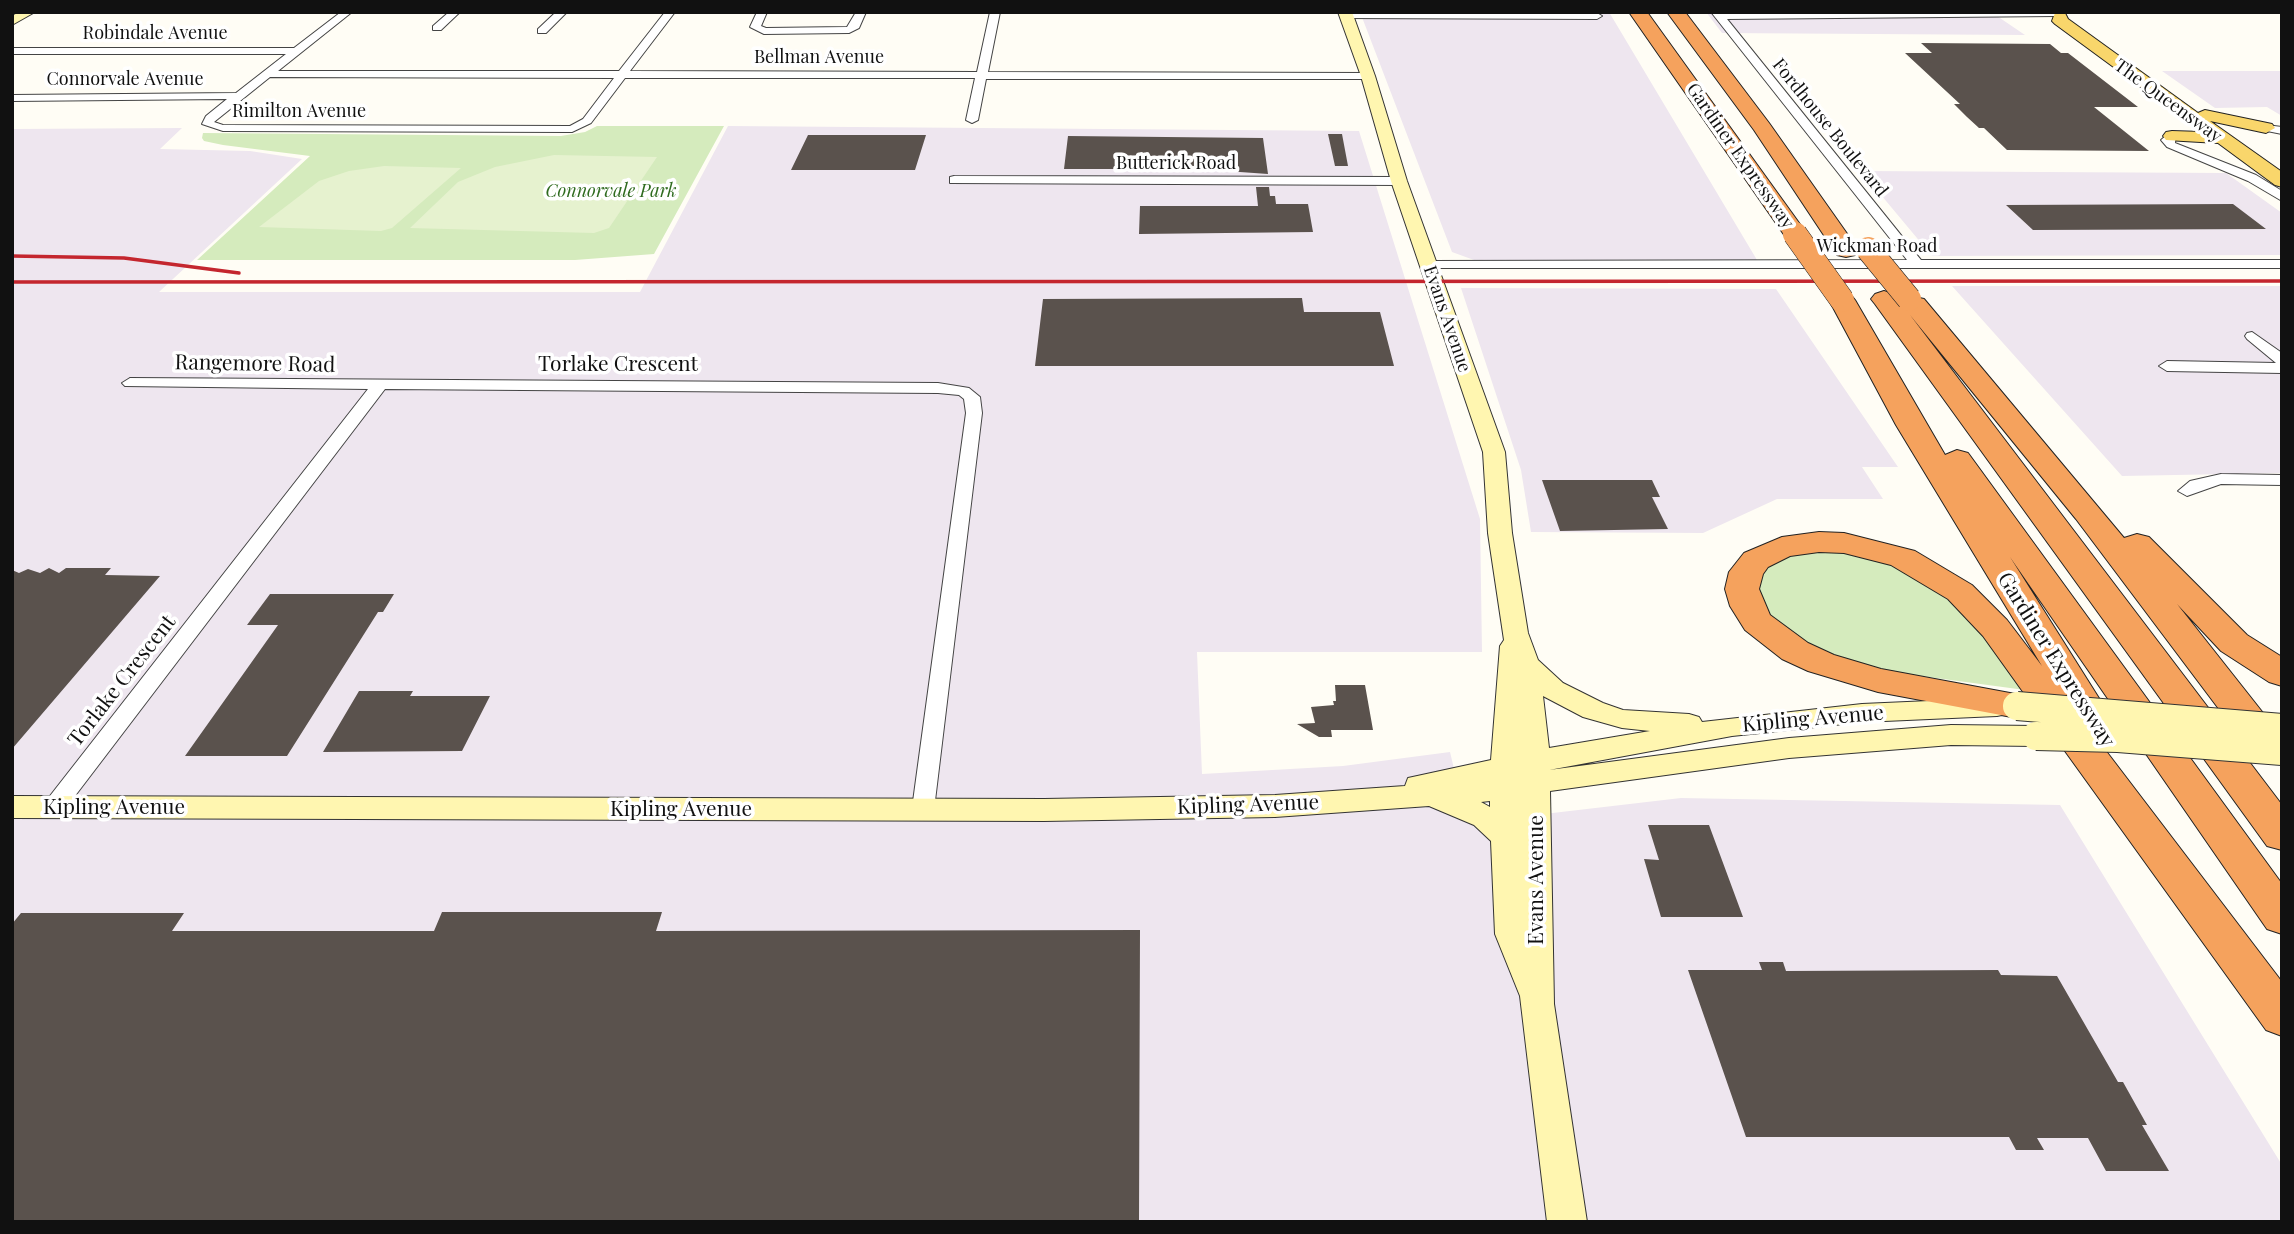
<!DOCTYPE html>
<style>
body{margin:0}
#map{position:relative;width:2294px;height:1234px;overflow:hidden;background:#fffdf5;font-family:"Playfair Display",serif}
canvas{display:block}
.frame{position:absolute;inset:0;border:14px solid #111;pointer-events:none}
</style>
<div id="map">
<canvas width="2294" height="1234"></canvas>
<div class="frame"></div>
</div>
<script>
const g = document.querySelector('canvas').getContext('2d');
g.lineJoin = 'round';
function paint(path, color) {
  g.fillStyle = color;
  g.fill(path, 'evenodd');
}
function shape(rows) {
  const path = new Path2D();
  for (const r of rows) {
    path.moveTo(r[0], r[1]);
    for (let i = 2; i < r.length; i += 2) path.lineTo(r[i], r[i + 1]);
  }
  return path;
}
function trace(path, color, width, dash) {
  g.strokeStyle = color;
  g.lineWidth = width;
  g.lineCap = dash ? 'butt' : 'round';
  g.setLineDash(dash || []);
  g.stroke(path);
}
function label(font, color, halo, rows, align = 'center') {
  g.font = font + ' "Playfair Display",serif';
  g.lineWidth = 7;
  g.setLineDash([]);
  g.textBaseline = 'middle';
  g.strokeStyle = halo;
  g.fillStyle = color;
  for (const [text, x, y, turn = 0] of rows) {
    g.save();
    g.translate(x, y);
    g.rotate((+turn || 0) * Math.PI / 180);
    g.textAlign = isNaN(turn) ? turn : align;
    if (halo) g.strokeText(text, 0, 0);
    g.fillText(text, 0, 0);
    g.restore();
  }
}
paint(shape([
 [1360,12,1609,12,1757,260,1474,260,1452,252],
 [1706,12,1997,16,2025,35,1722,33],
 [2162,71,2282,71,2282,116,2267,107,2215,108],
 [728,126,1359,131,1480,519,1482,652,1197,652,1202,774,1343,766,1450,752,1467,823,1681,798,2060,805,2282,1165,2282,1222,12,1222,12,129,182,128,160,149,250,151,302,159,159,292,640,292],
 [1861,171,2226,173,2282,213,2282,255,1932,256],
 [1952,286,2282,286,2282,473,2122,476],
 [1461,288,1776,289,1898,467,1862,467,1883,499,1777,499,1703,533,1531,532,1521,470]
]), '#eee6ef');
paint(shape([
 [597,126,724,126,654,254,575,260,197,260,310,156,223,145,204,141,202,138,203,133,561,136,585,132],
 [1825,546,1896,560,1958,598,2025,690,1884,671,1824,653,1792,635,1769,616,1757,593,1759,575,1770,560]
]), '#d5ebbd');
paint(shape([
 [554,155,657,157,609,228,594,233,410,228,458,182,495,167],
 [384,166,461,168,392,228,381,231,259,227,319,181,349,171]
]), '#e6f2cf');
paint(shape([
 [1921,43,2050,44,2061,53,2068,53,2138,107,2094,107,2149,151,2007,150,1984,128,1979,128,1967,117,1954,104,1960,104,1905,53,1932,53],
 [1328,134,1342,134,1348,166,1335,166],
 [808,135,926,135,915,170,791,170],
 [1068,136,1263,138,1268,174,1226,171,1225,166,1189,166,1189,169,1064,169],
 [1256,187,1269,187,1270,196,1275,196,1276,204,1308,204,1313,232,1139,234,1140,206,1258,206],
 [2233,204,2266,229,2033,230,2006,205],
 [1302,298,1304,312,1380,312,1394,366,1035,366,1043,299],
 [1542,480,1652,480,1660,497,1652,497,1668,529,1560,531],
 [49,568,59,573,66,568,111,568,105,575,160,576,12,749,12,570,19,573,28,569,40,573],
 [270,594,394,594,383,612,378,612,287,756,185,756,278,625,247,625],
 [1335,685,1365,685,1373,730,1331,730,1332,737,1319,737,1297,724,1315,723,1311,707,1334,705,1333,701,1336,701],
 [359,691,413,691,410,696,490,696,462,751,323,752],
 [1648,825,1709,825,1743,917,1661,917,1644,859,1659,860],
 [442,912,662,912,656,931,1140,930,1139,1222,12,1222,12,924,21,913,184,913,172,931,434,931],
 [1759,962,1783,962,1786,971,1998,970,2001,975,2057,976,2118,1082,2123,1082,2147,1125,2142,1125,2169,1171,2106,1171,2088,1138,2037,1138,2044,1150,2016,1150,2009,1137,1746,1137,1688,970,1762,970]
]), '#5a524d');
const minor = shape([
 [341,12,352,12,278,71,619,71,665,12,675,12,630,71,977,72,990,12,1000,12,988,72,1368,73,1373,76,1368,79,986,79,978,120,972,123,966,120,975,78,625,78,591,123,572,132,223,131,202,124,206,116,227,99,12,101,12,95,236,93,286,54,12,54,12,48,294,48,341,12],
 [270,77,614,78,583,119,570,126,223,125,214,122,270,77],
 [449,12,460,12,441,30,433,30,433,26,449,12],
 [556,12,567,12,546,33,538,33,538,29,556,12],
 [757,12,767,12,761,26,766,28,847,27,856,12,866,12,859,28,849,33,764,34,750,27,757,12],
 [1711,12,2060,12,2056,16,1727,19,1921,260,2282,260,2282,268,1424,268,1422,265,1429,261,1907,260,1711,12],
 [1346,13,1597,13,1602,16,1597,19,1343,18,1343,14,1346,13],
 [2266,125,2282,127,2282,134,2262,130,2262,126,2266,125],
 [2168,134,2176,134,2175,143,2256,175,2282,191,2282,201,2248,181,2167,147,2161,140,2168,134],
 [954,176,1399,177,1405,181,1399,185,950,183,950,177,954,176],
 [2252,332,2282,353,2282,373,2167,371,2159,366,2167,361,2276,363,2247,339,2245,336,2247,333,2252,332],
 [130,378,938,383,969,388,980,397,982,413,934,809,931,815,923,817,915,815,912,809,966,413,964,399,959,395,938,393,385,389,62,813,54,815,46,813,43,807,46,801,368,389,125,386,122,383,130,378],
 [2221,474,2282,475,2282,485,2221,484,2187,496,2178,491,2190,481,2221,474]
]);
const secondary = shape([
 [19,12,35,12,12,25,12,16,19,12],
 [1338,12,1352,12,1375,76,1407,181,1505,452,1512,533,1528,633,1538,660,1563,683,1603,703,1623,710,1689,714,1699,717,1702,722,1862,704,1997,698,2007,700,2011,707,2007,714,1997,716,1862,722,1732,736,1549,770,1789,738,1951,725,2036,726,2046,729,2050,736,2046,743,2036,746,1951,745,1789,758,1550,791,1554,1004,1587,1222,1547,1222,1520,996,1495,934,1491,841,1474,825,1429,806,1275,817,1044,821,12,818,12,796,1044,799,1275,795,1405,786,1408,778,1491,760,1500,646,1504,640,1488,533,1483,452,1391,181,1361,76,1338,12],
 [1543,696,1583,717,1622,728,1650,731,1549,748,1543,696],
 [1490,801,1490,807,1481,802,1490,801]
]);
const primary = shape([
 [2055,13,2065,13,2068,19,2198,113,2205,110,2272,124,2275,128,2266,133,2210,121,2282,172,2282,187,2275,185,2218,143,2166,140,2163,136,2166,132,2172,131,2202,132,2055,24,2052,21,2055,13]
]);
const motorway = shape([
 [1629,12,1647,12,1807,234,1803,239,1795,241,1787,239,1629,12],
 [1667,12,1685,12,1769,123,1855,245,1858,250,1855,255,1846,257,1837,255,1754,130,1667,12],
 [1884,291,1893,294,1903,307,1906,299,1915,297,1924,299,2124,538,2137,534,2149,537,2247,635,2282,657,2282,686,2269,682,2221,651,2177,604,2282,737,2282,758,2269,761,2255,757,2076,519,1910,315,2282,805,2282,850,2267,846,1875,304,1871,299,1875,294,1884,291],
 [1842,292,1851,295,1855,300,1945,455,1957,450,1968,453,2282,884,2282,934,2267,929,2010,557,2124,738,2119,747,2106,751,2282,982,2282,1036,2266,1030,2034,708,2030,715,2017,718,1878,692,1808,671,1782,659,1745,630,1730,606,1725,589,1729,572,1744,553,1782,537,1819,532,1844,533,1915,551,1972,585,2007,620,2042,666,1896,425,1829,300,1833,295,1842,292],
 [1819,552,1844,553,1891,565,1948,599,1983,636,2026,696,1881,669,1834,655,1808,643,1770,615,1759,589,1763,574,1768,567,1790,556,1819,552]
]);
trace(minor, '#444', 2);
trace(secondary, '#333', 2);
trace(primary, '#222', 2);
trace(motorway, '#222', 2);
paint(minor, '#fff');
paint(secondary, '#fff6b0');
paint(primary, '#f9d66b');
paint(motorway, '#f5a25d');
trace(shape([
 [12,256,124,258,239,273],
 [12,282,2282,281]
]), '#c4262e', 3.5);
const secondaryBridge = shape([
 [2017,706,2282,728],
 [2036,736,2118,738,2282,751]
]);
const motorwayBridge = shape([
 [1795,234,1842,300],
 [1868,249,1909,299]
]);
trace(secondaryBridge, '#333', 30, []);
trace(motorwayBridge, '#222', 25, []);
trace(secondaryBridge, '#fff6b0', 28);
trace(motorwayBridge, '#f5a25d', 24);
label('18px', '#111', '#fff', [
 ["Robindale Avenue",155,33],
 ["Bellman Avenue",819,57],
 ["Connorvale Avenue",125,79],
 ["The Queensway",2168,101,36],
 ["Rimilton Avenue",299,111],
 ["Fordhouse Boulevard",1830,128,51],
 ["Gardiner Expressway",1740,156,55],
 ["Butterick Road",1176,163],
 ["Wickman Road",1877,246],
 ["Evans Avenue",1447,319,71]
]);
label('italic 18px', '#2f6b1f', '#fff', [
 ["Connorvale Park",611,191]
]);
label('21px', '#111', '#fff', [
 ["Rangemore Road",255,364,1],
 ["Torlake Crescent",618,364],
 ["Gardiner Expressway",2056,660,58],
 ["Torlake Crescent",122,681,-52],
 ["Kipling Avenue",1813,719,-5],
 ["Kipling Avenue",1248,805,-2],
 ["Kipling Avenue",114,807],
 ["Kipling Avenue",681,809],
 ["Evans Avenue",1536,880,-90]
]);
</script>
